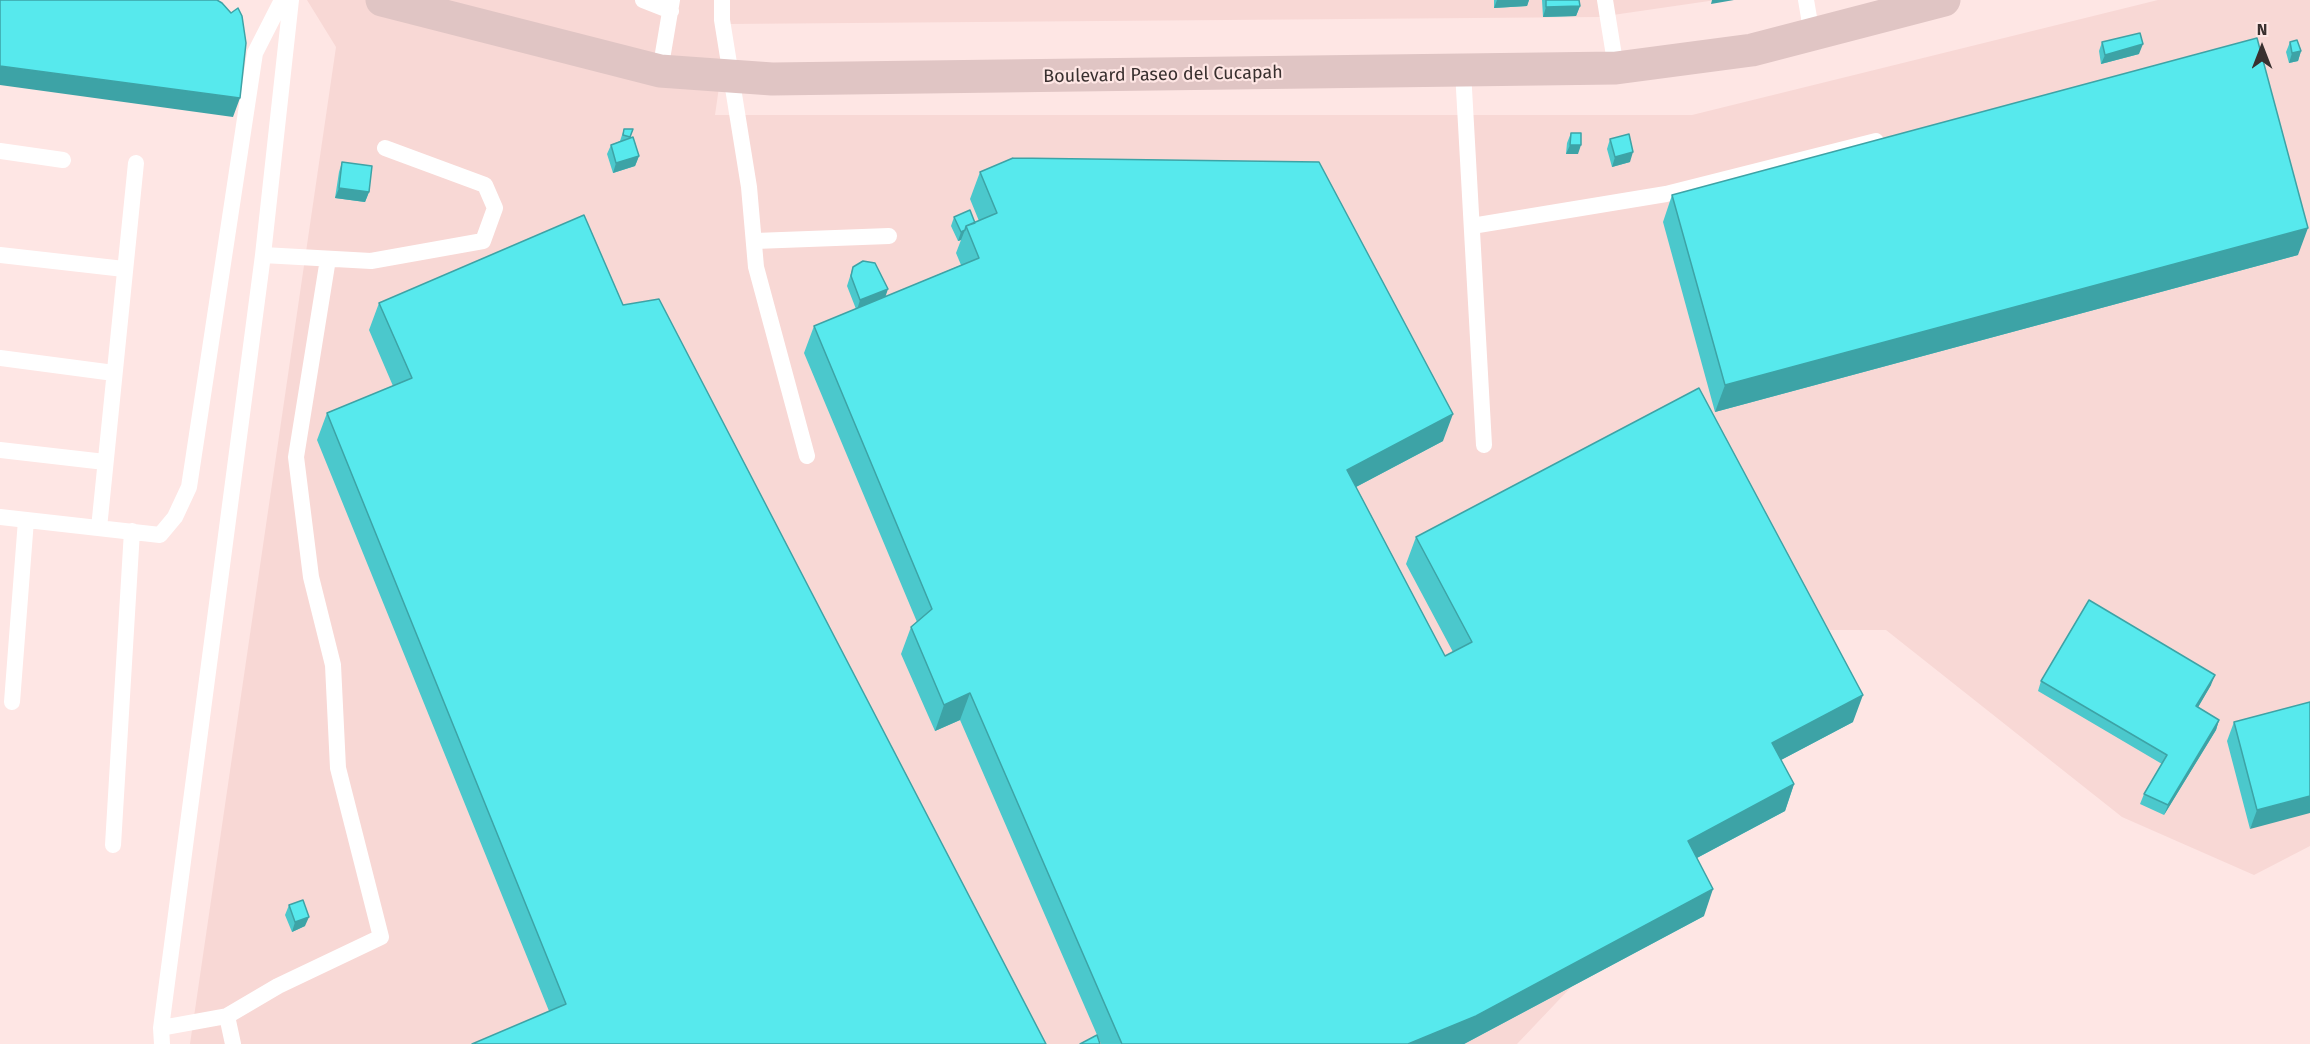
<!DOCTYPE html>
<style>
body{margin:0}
#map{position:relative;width:2310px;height:1044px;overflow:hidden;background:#fee6e4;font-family:"Fira Sans",sans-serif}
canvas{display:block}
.north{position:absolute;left:2232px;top:18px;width:60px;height:60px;-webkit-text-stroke:4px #fee6e4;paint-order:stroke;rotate:0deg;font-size:16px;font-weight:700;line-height:24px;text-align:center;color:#39302f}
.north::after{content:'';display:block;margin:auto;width:21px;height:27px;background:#39302f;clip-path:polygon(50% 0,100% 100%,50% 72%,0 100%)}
</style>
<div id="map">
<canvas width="2310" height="1044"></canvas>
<div class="north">N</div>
</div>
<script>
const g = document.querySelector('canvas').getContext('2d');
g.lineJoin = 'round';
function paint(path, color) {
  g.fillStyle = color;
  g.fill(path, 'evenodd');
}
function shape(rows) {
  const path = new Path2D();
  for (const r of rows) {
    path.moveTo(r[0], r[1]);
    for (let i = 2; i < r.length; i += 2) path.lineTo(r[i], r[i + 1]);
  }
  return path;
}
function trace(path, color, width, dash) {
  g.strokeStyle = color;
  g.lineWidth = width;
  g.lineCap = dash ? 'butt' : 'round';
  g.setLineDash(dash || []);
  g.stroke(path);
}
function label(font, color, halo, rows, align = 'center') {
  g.font = font + ' "Fira Sans",sans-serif';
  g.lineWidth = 4.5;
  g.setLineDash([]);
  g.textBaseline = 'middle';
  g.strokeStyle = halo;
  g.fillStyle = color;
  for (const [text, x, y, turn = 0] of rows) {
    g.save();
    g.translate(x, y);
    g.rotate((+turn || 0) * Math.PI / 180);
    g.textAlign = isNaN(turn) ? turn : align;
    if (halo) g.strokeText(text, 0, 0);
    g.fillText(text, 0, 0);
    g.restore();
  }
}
paint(shape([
 [307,0,1716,0,1599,17,728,24,715,115,1692,115,2158,0,2310,0,2310,846,2254,875,2122,817,1886,630,1818,630,1726,824,1517,1044,190,1044,336,47]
]), '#f8d8d5');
trace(shape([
 [643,0,671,11],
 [722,0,722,20,749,187,756,267,807,456],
 [1605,0,1616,68],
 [1806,0,1812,35],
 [660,71,672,0],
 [1463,71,1484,445],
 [0,151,63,160],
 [1472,226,1666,194,1876,141],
 [755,241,889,236],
 [0,255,124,269],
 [263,255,371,261,483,241,495,208,485,185,385,148],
 [0,358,114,373],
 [0,450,105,462],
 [0,517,160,535,175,517,189,487,255,53,282,0],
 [99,528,136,163],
 [12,702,26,520],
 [113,845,132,531],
 [227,1016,233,1044],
 [161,1028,227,1016,278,986,381,937,338,768,333,665,311,577,296,457,328,259],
 [162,1044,161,1028,263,255,291,0]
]), '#fff', 16);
trace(shape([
 [382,0,660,71,772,79,1616,68,1752,50,1944,0]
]), '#e0c5c4', 33);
paint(shape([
 [1494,0,1529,0,1527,6,1494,8],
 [1542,0,1579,0,1580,6,1576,16,1543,17],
 [2102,42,2139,54,2101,64,2099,51],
 [2290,42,2301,51,2298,61,2289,63,2286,52],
 [624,129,633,129,630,138,639,156,635,166,613,173,607,154,611,145,620,141],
 [1571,133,1578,154,1566,154,1567,143],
 [1610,139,1630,162,1612,167,1607,149],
 [342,162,369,192,365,202,335,198,339,172],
 [980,172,1443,441,1356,487,1445,656,1453,652,1406,564,1416,537,1853,722,1781,760,1794,784,1785,811,1697,858,1704,916,1464,1044,1101,1044,960,720,935,731,901,654,911,627,917,622,804,353,814,326,856,309,847,286,853,267,885,297,961,265,956,253,961,240,958,241,951,226,954,217,975,223,979,221,970,199],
 [1672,195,2298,255,1715,412,1663,222],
 [379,303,623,305,1046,1044,549,1011,317,440,327,413,393,386,369,330],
 [2041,681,2211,685,2198,707,2219,720,2216,730,2164,815,2140,804,2144,794,2162,764,2038,691],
 [2310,702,2250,829,2227,741,2234,722],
 [289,905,305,926,292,932,285,915]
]), '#4bc8cc');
paint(shape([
 [1497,0,1529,0,1527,6,1494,8],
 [1712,0,1734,0,1711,4],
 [1580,6,1576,16,1543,17,1546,7],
 [2143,44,2139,54,2101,64,2105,55],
 [2301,51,2298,61,2289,63,2292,53],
 [0,66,240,98,233,117,0,85],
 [1570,145,1581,145,1578,154,1566,154],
 [1633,152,1630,162,1612,167,1615,157],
 [639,156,635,166,613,173,616,163],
 [339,188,369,192,365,202,335,198],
 [2308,228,2298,255,1715,412,1725,385],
 [965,230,961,240,958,241,961,232],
 [888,289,885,298,857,310,860,300],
 [1453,414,1443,441,1337,497,1347,470],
 [2215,675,2211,685,2193,716,2196,706],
 [970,693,960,720,935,731,944,705],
 [1863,695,1853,722,1762,770,1772,743],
 [2219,720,2216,730,2164,815,2168,805],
 [1794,784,1785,811,1678,868,1688,841],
 [2310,796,2310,813,2250,829,2257,810],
 [1713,889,1704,916,1464,1044,1408,1044],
 [309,917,305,926,292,932,295,922]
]), '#3da3a6');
const building = shape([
 [0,0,217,0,222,3,231,13,238,8,242,16,246,43,240,98,0,66,0,0],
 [1546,0,1579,0,1580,6,1546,7,1546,0],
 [2140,33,2143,44,2105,55,2102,42,2140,33],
 [2257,38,2308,228,1725,385,1672,195,2257,38],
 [2297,40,2301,51,2292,53,2290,42,2297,40],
 [624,129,633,129,630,137,623,135,624,129],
 [1571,133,1581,133,1581,145,1570,145,1571,133],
 [1629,134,1633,152,1615,157,1610,139,1629,134],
 [633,137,639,156,616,163,611,145,633,137],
 [1013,158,1319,162,1453,414,1347,470,1445,656,1472,642,1416,537,1699,388,1863,695,1772,743,1794,784,1688,841,1713,889,1476,1016,1408,1044,1122,1044,970,693,944,705,911,627,932,609,814,326,979,258,966,226,997,213,980,172,1013,158],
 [342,162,372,166,369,192,339,188,342,162],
 [970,210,975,223,966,226,965,230,961,232,954,217,970,210],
 [584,215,623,305,659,299,1046,1044,472,1044,566,1004,327,413,412,378,379,303,584,215],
 [863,261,875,263,888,289,860,300,851,276,853,267,863,261],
 [2089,600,2215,675,2196,706,2219,720,2168,805,2144,794,2167,755,2041,681,2089,600],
 [2310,702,2310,796,2257,810,2234,722,2310,702],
 [303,900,309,917,295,922,289,905,303,900],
 [1097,1035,1100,1044,1080,1044,1097,1035]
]);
paint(building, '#57e9ed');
trace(building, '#3da3a6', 1.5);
label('18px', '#39302f', '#fee6e4', [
 ["Boulevard Paseo del Cucapah",1163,75,-1]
]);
</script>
